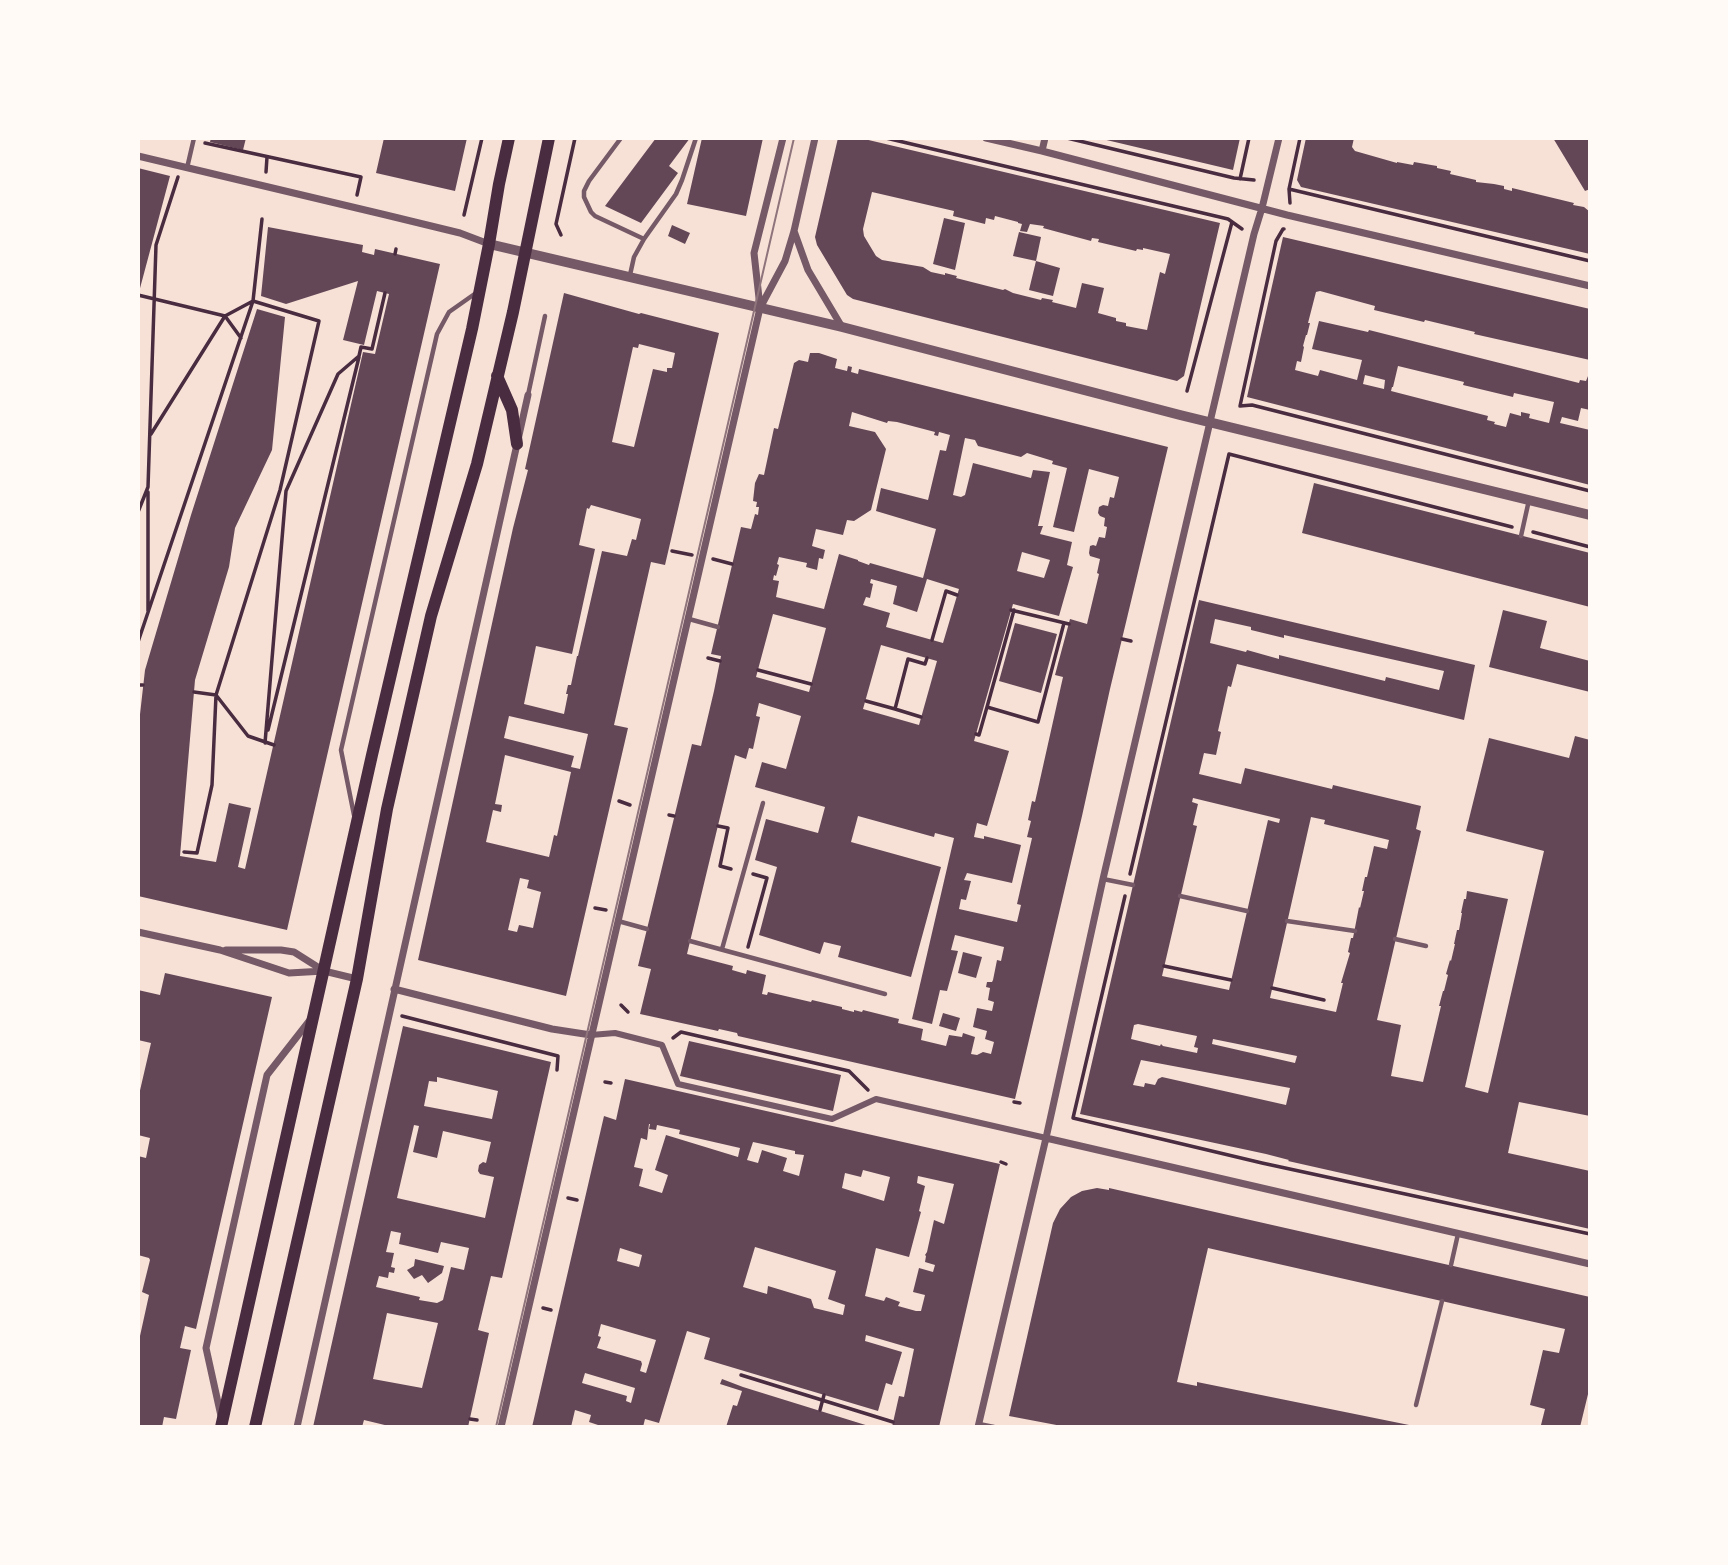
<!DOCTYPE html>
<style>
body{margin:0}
#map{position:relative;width:1728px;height:1565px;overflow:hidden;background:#f7e1d7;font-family:Lato,sans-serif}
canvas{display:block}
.frame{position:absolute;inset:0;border:140px solid #fffaf5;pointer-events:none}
</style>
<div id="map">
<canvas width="1728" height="1565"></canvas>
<div class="frame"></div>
</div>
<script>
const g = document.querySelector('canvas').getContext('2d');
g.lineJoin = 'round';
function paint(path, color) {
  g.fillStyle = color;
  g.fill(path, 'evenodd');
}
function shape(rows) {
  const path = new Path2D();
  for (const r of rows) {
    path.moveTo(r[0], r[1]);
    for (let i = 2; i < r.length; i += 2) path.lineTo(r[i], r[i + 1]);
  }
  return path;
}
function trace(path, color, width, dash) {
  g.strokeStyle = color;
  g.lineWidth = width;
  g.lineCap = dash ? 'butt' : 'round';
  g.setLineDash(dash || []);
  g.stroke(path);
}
paint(shape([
 [211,138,246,138,243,150,210,142],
 [384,138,467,138,455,191,376,173],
 [656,138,690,138,669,166,678,173,641,223,605,206],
 [702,138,763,138,746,216,687,204],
 [838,138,860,138,1220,223,1184,376,1177,381,853,299,847,295,817,245,815,237],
 [872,192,954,211,953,216,985,224,986,218,994,220,995,216,1018,222,1018,223,1022,224,1020,231,1027,232,1030,224,1044,226,1043,228,1091,241,1092,238,1099,239,1098,242,1136,251,1137,249,1143,250,1143,248,1170,254,1165,274,1160,272,1147,330,1126,326,1126,323,1116,321,1116,318,1098,313,1104,288,1082,283,1076,308,1052,302,1053,300,1042,298,1041,300,1013,293,1005,289,1003,290,956,278,957,276,945,273,945,275,931,272,923,267,882,260,876,256,864,236,863,229],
 [1098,138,1240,138,1233,170],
 [1306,138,1354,138,1352,147,1355,151,1397,163,1397,162,1413,165,1414,162,1437,166,1437,168,1451,171,1450,174,1476,180,1476,182,1494,184,1504,186,1504,189,1512,191,1512,188,1574,203,1573,205,1584,207,1590,212,1590,254,1301,187,1297,180],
 [1553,138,1590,138,1590,189,1585,191],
 [138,168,170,176,139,292,138,291],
 [944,218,965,223,955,270,933,264],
 [672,225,690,233,685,244,668,236],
 [268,227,363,245,362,252,374,255,375,249,440,264,287,930,138,896,138,732,145,670,191,515,257,309,285,317,272,450,235,528,229,567,195,680,180,856,216,862,229,803,251,808,238,867,245,869,363,352,375,354,389,294,377,291,364,345,343,340,358,281,286,304,261,296],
 [1019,232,1041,237,1036,261,1060,268,1053,296,1029,290,1036,261,1013,256],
 [1283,237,1590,309,1590,360,1474,334,1475,332,1425,320,1424,322,1374,310,1375,306,1320,291,1316,292,1308,323,1310,323,1307,335,1306,335,1303,346,1304,347,1301,362,1297,361,1295,370,1318,376,1320,370,1357,380,1362,360,1312,349,1319,321,1368,332,1369,330,1579,383,1580,380,1586,381,1590,371,1590,410,1581,408,1578,421,1562,417,1560,423,1590,430,1590,485,1247,397],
 [1398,366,1464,382,1463,385,1513,397,1514,393,1554,402,1549,423,1529,418,1530,414,1521,412,1521,416,1510,413,1506,427,1494,424,1495,422,1487,420,1488,416,1391,391,1392,387,1393,387],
 [1365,375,1385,380,1384,389,1363,384],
 [564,293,639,314,641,313,719,333,665,565,651,562,614,725,628,728,566,996,418,960,513,528,528,470,525,469],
 [639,344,675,353,672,368,667,368,667,372,653,369,634,447,612,442,633,347,638,348],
 [591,505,641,519,636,540,632,539,627,556,602,551,578,656,577,656,571,685,568,685,566,694,568,694,564,714,524,704,536,646,572,654,595,549,579,545,587,508,589,509],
 [509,716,588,734,580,769,571,767,574,756,504,738],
 [505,755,571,772,557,836,554,835,549,857,486,842,493,810,501,812,502,805,495,804],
 [520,878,529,880,527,888,541,892,533,928,519,925,517,932,508,930],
 [810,353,819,353,837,359,835,368,847,371,848,366,852,367,851,372,858,374,859,369,863,370,1168,447,1110,689,1082,816,1015,1099,738,1036,737,1033,719,1029,718,1031,640,1014,651,969,638,966,692,744,701,746,714,691,721,656,711,654,741,527,751,529,755,514,758,515,759,507,756,507,757,502,753,501,755,483,759,474,764,475,774,428,778,429,794,363,799,360,808,362],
 [852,412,887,423,888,421,897,422,935,432,934,435,938,436,939,432,950,435,946,451,940,450,928,500,881,488,876,511,936,529,923,578,870,563,869,565,858,561,858,560,839,554,824,609,776,597,779,581,773,580,774,575,776,576,779,565,777,564,779,557,807,563,806,567,817,570,819,558,823,559,825,550,812,546,816,529,843,535,847,520,854,521,871,510,886,449,875,432,849,426],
 [965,438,975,440,978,446,1021,457,1027,453,1053,461,1052,464,1067,468,1053,527,1074,532,1089,469,1119,477,1114,498,1110,497,1108,506,1103,505,1099,507,1098,513,1100,516,1105,518,1104,526,1107,527,1105,538,1099,537,1096,546,1093,545,1090,546,1089,553,1090,556,1100,559,1097,573,1099,574,1087,624,1070,619,1055,675,1063,677,1035,802,1032,801,1028,820,1031,821,1027,837,1032,838,1017,904,1021,905,1017,922,959,909,961,899,966,900,971,881,964,880,967,873,1012,883,1021,845,984,836,984,839,974,837,977,823,987,826,1009,751,974,741,1013,604,1059,616,1073,567,1067,565,1072,542,1040,534,1043,526,1038,526,1050,472,1033,470,1031,478,973,463,965,495,961,497,953,495],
 [1022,552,1050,560,1044,578,1017,571],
 [871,579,897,586,893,604,917,612,927,579,959,589,943,643,886,627,890,613,863,605,866,597,870,598,873,584,870,583],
 [773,614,826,628,809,692,756,677],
 [881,645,937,661,919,725,863,709],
 [759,703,801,716,786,769,762,762,755,787,825,807,818,833,766,819,755,860,777,867,759,935,820,954,824,942,841,946,838,957,911,977,941,867,851,842,858,816,934,837,935,833,954,838,912,1019,932,1024,940,990,947,991,958,951,951,950,955,935,1004,947,1001,961,997,960,993,980,992,982,987,982,986,987,990,988,988,1000,994,1002,992,1011,977,1008,973,1027,987,1031,985,1039,994,1042,991,1054,983,1052,977,1055,971,1054,975,1037,963,1033,962,1037,949,1035,946,1046,921,1040,923,1029,898,1023,899,1019,863,1010,862,1012,854,1010,854,1012,842,1009,842,1007,812,1000,811,1002,768,992,767,995,762,994,766,975,747,970,746,974,732,970,733,966,687,954,735,755,746,759,749,748,753,749,760,717,756,716],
 [1314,483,1590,553,1590,607,1302,533],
 [1199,600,1475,665,1464,720,1237,664,1231,687,1228,686,1218,731,1221,732,1216,755,1204,753,1199,774,1241,784,1245,768,1332,789,1333,785,1421,806,1416,829,1421,831,1377,1020,1401,1025,1391,1076,1423,1082,1441,1006,1439,1006,1443,991,1444,991,1448,975,1446,974,1450,960,1451,961,1455,944,1454,944,1457,930,1459,930,1462,913,1461,913,1464,899,1466,899,1467,891,1508,899,1465,1087,1488,1093,1544,851,1466,831,1489,738,1569,758,1575,736,1590,740,1590,1116,1519,1102,1508,1153,1590,1171,1590,1229,1288,1161,1289,1160,1266,1154,1080,1114],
 [1215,619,1251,627,1251,630,1284,638,1284,635,1444,671,1439,690,1386,677,1385,681,1279,655,1279,659,1247,650,1246,652,1210,643],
 [1193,798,1280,819,1279,823,1268,820,1229,990,1162,976,1197,826,1193,825,1198,804,1192,802],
 [1311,817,1325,820,1324,824,1389,840,1387,849,1374,846,1367,877,1365,877,1362,891,1364,891,1360,908,1359,907,1353,938,1351,938,1348,952,1350,953,1341,983,1343,983,1336,1012,1270,998],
 [1138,1024,1197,1036,1194,1047,1198,1048,1197,1053,1163,1046,1161,1044,1160,1046,1131,1039,1134,1025],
 [1213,1039,1297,1056,1295,1063,1212,1044],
 [1141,1060,1290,1088,1286,1105,1162,1077,1158,1079,1155,1085,1145,1083,1144,1087,1133,1085],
 [1503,610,1547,621,1540,648,1590,661,1590,692,1489,667],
 [1015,623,1057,634,1041,693,999,681],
 [963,952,982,957,976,978,958,973],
 [165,973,272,997,196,1329,185,1326,180,1348,191,1350,176,1419,164,1417,162,1427,138,1427,138,1345,149,1295,142,1292,150,1260,149,1258,138,1255,138,1156,146,1158,150,1138,138,1135,138,1099,151,1043,138,1040,138,990,160,995],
 [943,1013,960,1018,956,1031,939,1026],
 [403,1026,551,1062,502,1278,491,1276,478,1330,489,1333,468,1427,393,1427,364,1420,362,1427,313,1427],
 [437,1077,498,1091,492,1119,424,1106,429,1081,437,1082],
 [414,1125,419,1126,413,1152,437,1158,443,1131,491,1142,486,1163,483,1162,479,1165,478,1171,480,1174,494,1177,485,1218,397,1198],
 [391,1231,401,1233,399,1244,438,1253,441,1242,469,1248,464,1270,451,1267,443,1300,437,1303,419,1300,420,1297,376,1287,379,1276,388,1278,389,1272,394,1273,395,1268,391,1267,394,1253,386,1252],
 [387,1313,438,1323,422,1388,373,1379],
 [689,1041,841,1075,833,1111,680,1076],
 [625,1079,1000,1164,939,1427,892,1427,899,1396,904,1397,914,1349,866,1335,865,1341,902,1352,892,1385,886,1383,878,1411,704,1359,710,1338,687,1331,659,1423,645,1419,643,1427,604,1427,589,1422,591,1415,575,1410,571,1427,532,1427,604,1116,616,1120],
 [649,1124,650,1124,649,1129,656,1130,657,1125,680,1130,679,1134,740,1148,738,1157,666,1135,655,1170,668,1175,662,1193,639,1186,643,1169,634,1167,641,1138,647,1140],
 [753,1142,795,1151,795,1154,804,1155,799,1176,783,1171,787,1158,762,1150,758,1163,747,1160],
 [863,1170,890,1177,884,1201,842,1188,845,1173,861,1177],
 [918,1176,954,1184,944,1224,934,1220,927,1252,925,1255,926,1256,925,1262,935,1265,933,1272,919,1268,913,1292,925,1295,921,1311,916,1311,898,1306,900,1302,886,1297,884,1301,865,1296,876,1248,909,1257,921,1212,919,1211,925,1186,917,1183],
 [755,1247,836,1271,828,1299,845,1305,843,1315,814,1308,811,1299,768,1286,767,1294,743,1287],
 [620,1248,642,1255,639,1267,617,1261],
 [601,1324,656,1340,646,1373,640,1371,642,1364,641,1361,597,1348,601,1337,598,1336],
 [585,1373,635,1388,631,1403,626,1401,627,1396,582,1383],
 [1097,1188,1109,1190,1109,1188,1590,1297,1590,1386,1580,1427,1548,1427,1541,1425,1545,1409,1530,1405,1543,1350,1559,1353,1565,1329,1208,1248,1177,1382,1197,1386,1197,1382,1414,1426,1414,1427,1067,1427,1009,1416,1053,1223,1060,1209,1071,1197,1082,1191],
 [415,1259,444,1266,442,1273,428,1283,422,1275,414,1279,407,1270,414,1266],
 [722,1379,743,1387,872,1427,726,1427,733,1405,737,1406,742,1391,720,1384]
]), '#644757');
trace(shape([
 [886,138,1228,219,1242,229],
 [1067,138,1234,178,1254,180],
 [205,143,361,177,357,195],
 [266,172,267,157],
 [1240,179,1249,138],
 [1289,189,1590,261],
 [1290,203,1289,189,1300,138],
 [464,215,482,138],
 [1284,229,1283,229,1276,241,1240,406,1252,405,1590,491],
 [561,235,556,224,575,138],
 [395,254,396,249],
 [138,295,225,316,151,434],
 [241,338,225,316,253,301,319,321,280,490,216,695,248,736,274,745],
 [1187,391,1232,222],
 [148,492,148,611],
 [138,512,148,487,156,245,178,177],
 [1533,532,1590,547],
 [672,551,692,555],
 [713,559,732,564],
 [1011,610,1069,624],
 [1122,639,1131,641],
 [932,640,946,591,957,595],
 [138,642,253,301,262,219],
 [708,658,720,661],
 [758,670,811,684],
 [138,685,143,685],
 [866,701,895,709,908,659,925,664,927,658],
 [987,707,1014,610],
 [895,709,921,717],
 [268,730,359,357],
 [976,734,979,735,987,707,1038,722,1064,623],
 [265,743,286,491,338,374,359,356,361,347,372,349,385,293],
 [619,801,630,805],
 [669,815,674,816],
 [718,826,728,828,720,866,731,869],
 [184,852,197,853,212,785,216,695,194,692],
 [1130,874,1229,454,1512,527],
 [1125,896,1073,1118,1262,1163,1590,1234],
 [595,908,606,910],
 [748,947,767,878,753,874],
 [1164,966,1231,980],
 [1272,988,1324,1000],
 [621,1005,628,1012],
 [402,1016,558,1056,557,1070],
 [673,1038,681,1032,849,1071,868,1090],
 [605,1082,611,1083],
 [1014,1102,1020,1103],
 [1001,1162,1006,1164],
 [568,1198,577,1200],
 [543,1308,551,1310],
 [741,1375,893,1422],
 [820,1410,824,1395],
 [470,1419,477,1420]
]), '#4a2c40', 3.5);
trace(shape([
 [621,138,589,181,584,191,584,197,591,212,595,216,644,239],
 [187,168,194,138],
 [630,275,634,257,644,239,676,194,682,180,696,138],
 [528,395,545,316],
 [1521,536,1529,500],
 [689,619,718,627],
 [354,815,341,750,437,334,449,312,476,293],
 [1103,879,1133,885],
 [1180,896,1247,911],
 [618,921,647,929],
 [1287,921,1355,931],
 [1395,939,1426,946],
 [690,941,885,994],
 [722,949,763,803],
 [1451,1265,1458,1234],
 [1416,1405,1442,1301],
 [979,1424,994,1427]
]), '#755966', 4.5);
trace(shape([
 [591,1035,615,1033,662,1045,678,1084,832,1119,876,1099,1046,1138]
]), '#755966', 6);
trace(shape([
 [986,138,1042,151,1287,215,1590,286],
 [1042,151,1045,138],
 [138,156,386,215,460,233,489,244],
 [794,231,808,270,842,327],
 [760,307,754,253,783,138],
 [138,932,220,950,289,973,324,971,357,979],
 [226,950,281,950,294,952,324,971],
 [394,989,552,1029,591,1035],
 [1046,1138,1590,1264],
 [221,1416,206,1348,267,1075,310,1020],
 [297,1427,528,395],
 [501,1427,760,308,785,261,794,231,815,138],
 [978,1427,1046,1138,1103,879,1254,234,1262,208,1279,138]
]), '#755966', 7);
trace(shape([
 [489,244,842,327,1180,415,1590,515]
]), '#755966', 10);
trace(shape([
 [497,376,512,410,517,444],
 [221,1427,372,755,472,329,489,244,499,184,509,138],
 [255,1427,357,979,387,809,431,616,477,464,513,312,549,138]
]), '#4a2c40', 12);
trace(shape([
 [496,1427,794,138]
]), '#8f747c', 2);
</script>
